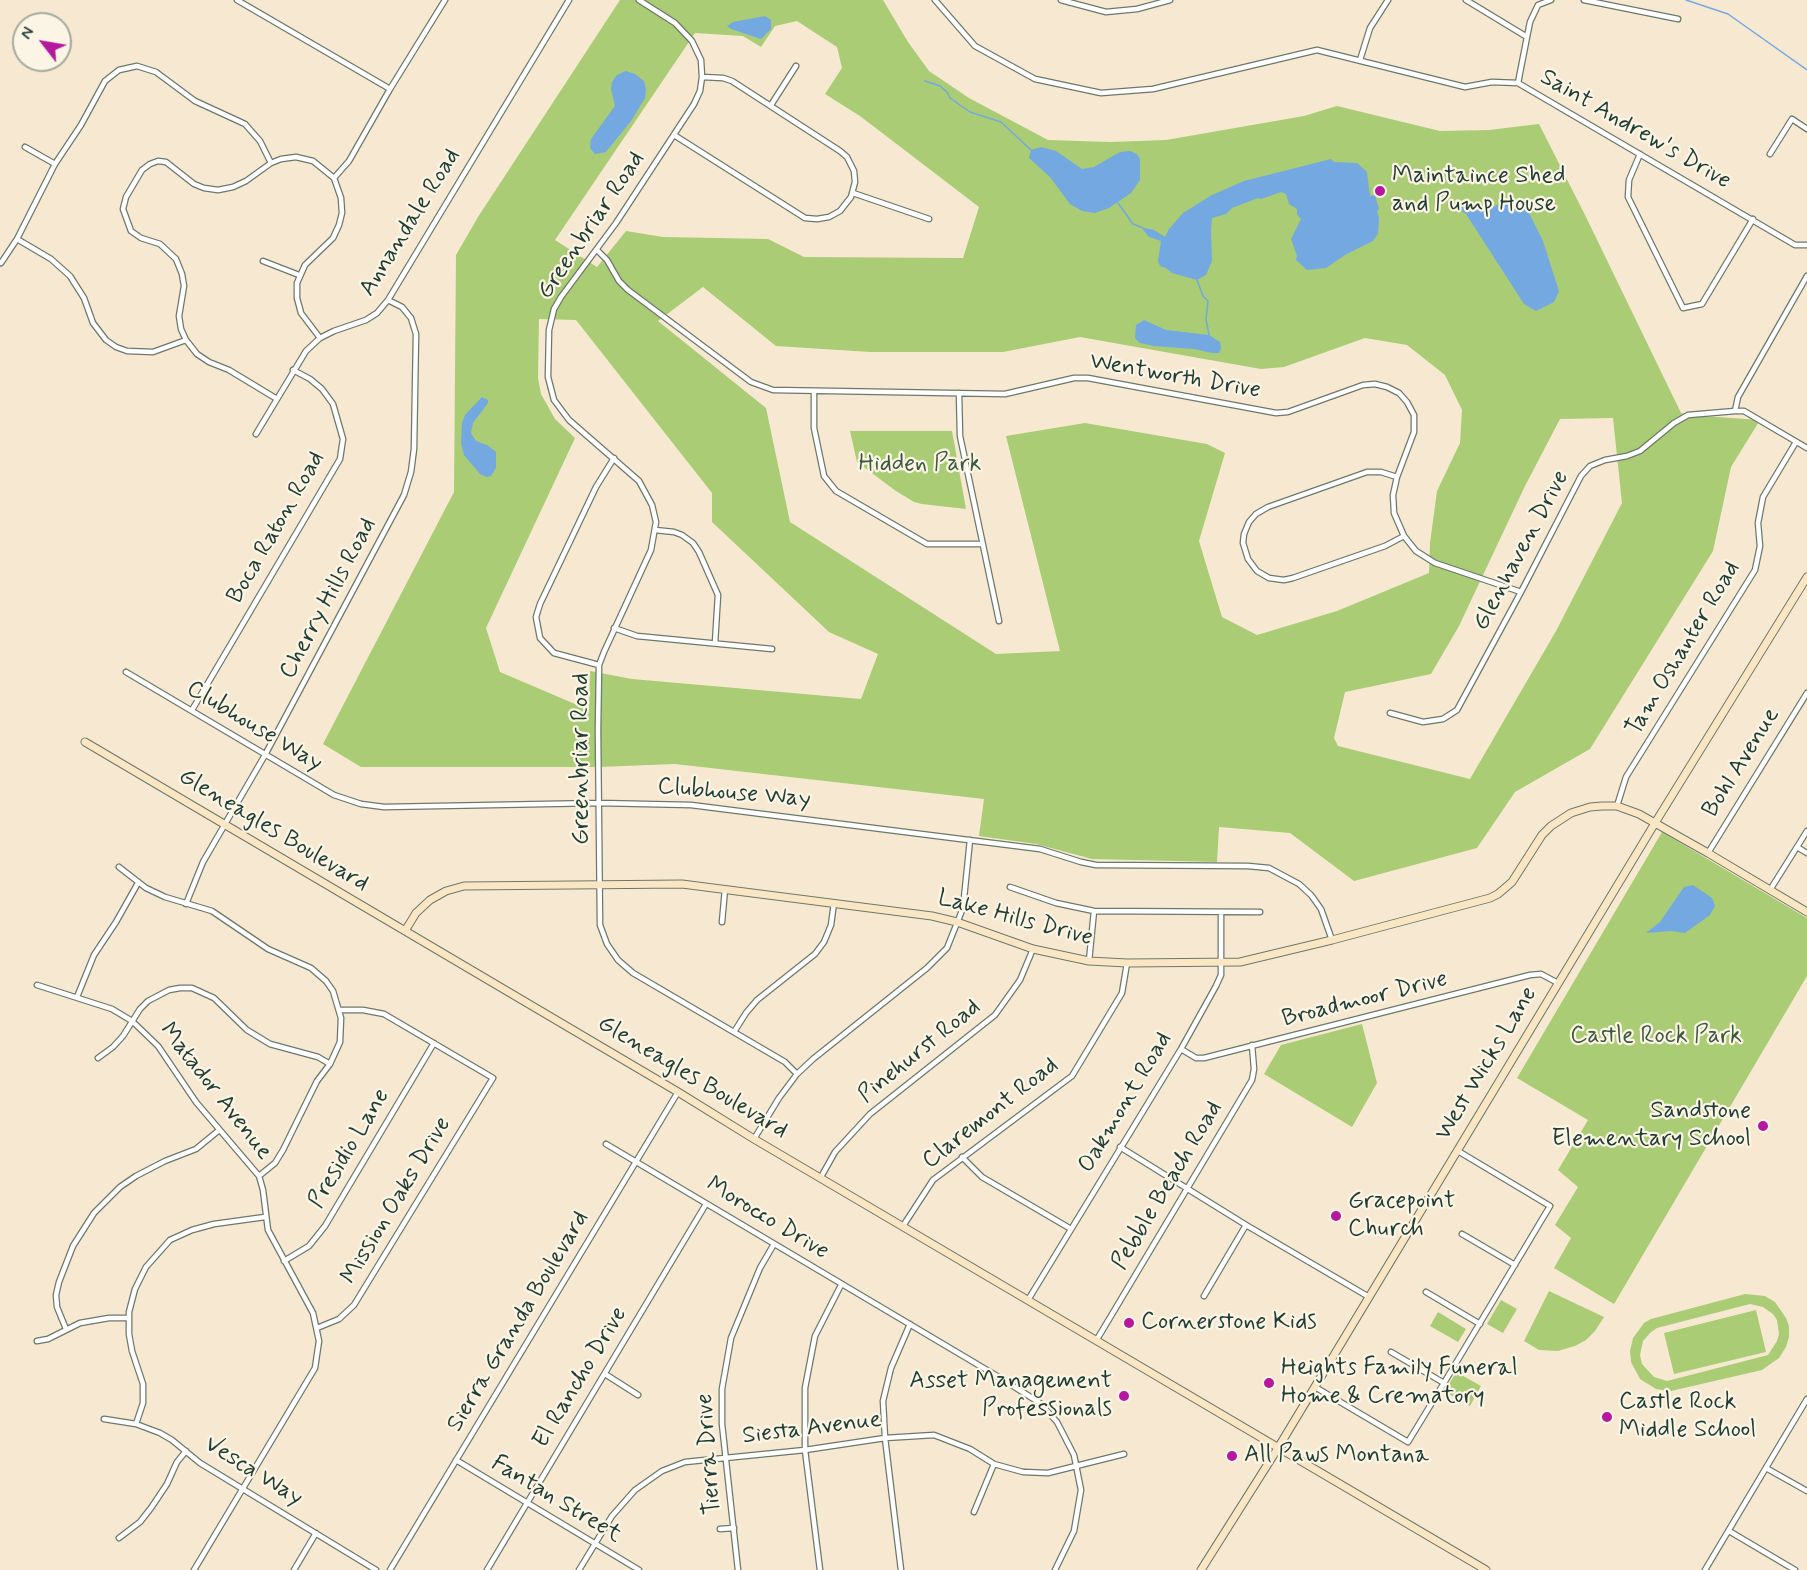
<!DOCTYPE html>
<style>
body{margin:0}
#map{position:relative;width:1807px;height:1570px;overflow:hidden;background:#f7e9d1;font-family:Mynerve,sans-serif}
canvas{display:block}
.north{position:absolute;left:12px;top:12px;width:60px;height:60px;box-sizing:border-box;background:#fcf5e5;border:2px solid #a4ab9e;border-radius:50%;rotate:301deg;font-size:16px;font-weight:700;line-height:24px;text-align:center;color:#1f3d34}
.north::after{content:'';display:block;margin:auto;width:21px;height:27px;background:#b5179e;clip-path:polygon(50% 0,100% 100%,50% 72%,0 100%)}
</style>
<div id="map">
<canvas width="1807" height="1570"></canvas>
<div class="north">N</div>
</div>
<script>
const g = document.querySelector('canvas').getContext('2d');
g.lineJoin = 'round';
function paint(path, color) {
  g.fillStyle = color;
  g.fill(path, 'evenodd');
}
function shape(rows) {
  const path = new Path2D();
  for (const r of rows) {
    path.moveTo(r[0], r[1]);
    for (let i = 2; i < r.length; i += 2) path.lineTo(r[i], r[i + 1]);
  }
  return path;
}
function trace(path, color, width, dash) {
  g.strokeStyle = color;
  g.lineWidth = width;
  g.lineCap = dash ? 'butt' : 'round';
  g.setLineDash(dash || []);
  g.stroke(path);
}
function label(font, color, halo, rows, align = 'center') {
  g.font = font + ' Mynerve,sans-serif';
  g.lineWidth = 4.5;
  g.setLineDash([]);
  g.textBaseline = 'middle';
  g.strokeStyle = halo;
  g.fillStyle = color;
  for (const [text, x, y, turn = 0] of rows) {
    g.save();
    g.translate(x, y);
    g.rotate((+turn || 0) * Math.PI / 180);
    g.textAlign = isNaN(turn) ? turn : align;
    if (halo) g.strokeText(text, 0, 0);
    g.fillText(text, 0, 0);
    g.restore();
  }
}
paint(shape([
 [620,0,883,0,908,42,929,71,969,98,1048,140,1111,142,1166,140,1304,116,1337,106,1440,131,1489,130,1539,124,1586,217,1681,413,1688,415,1760,420,1731,467,1713,551,1590,749,1515,792,1477,848,1354,881,1290,833,1219,827,1217,862,1092,859,1036,844,979,836,984,799,675,764,599,767,361,767,323,744,454,492,456,255,478,217],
 [797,21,837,47,842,68,825,94,860,116,979,207,963,258,804,257,768,239,663,237,626,231,597,267,555,240,695,33,743,36,761,47,775,26],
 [703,287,776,346,870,352,1003,352,1080,337,1261,369,1284,367,1365,338,1407,345,1445,375,1462,410,1460,443,1437,491,1430,543,1429,573,1337,611,1257,635,1222,617,1199,541,1225,453,1207,444,1085,423,1006,436,1060,651,996,654,790,522,766,408,658,321],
 [539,319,576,320,712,493,712,522,829,632,878,654,861,699,632,679,590,671,589,710,500,672,486,628,575,438,555,419,541,394,538,378],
 [1613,418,1622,503,1556,631,1470,779,1338,746,1334,738,1345,692,1431,674,1459,626,1525,486,1560,419],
 [850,431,952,431,966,509,922,504,914,502,896,491,857,462],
 [1662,832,1807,918,1807,976,1614,1304,1554,1268,1571,1238,1555,1225,1578,1187,1558,1170,1588,1120,1517,1078],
 [1362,1024,1377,1083,1352,1127,1264,1074,1281,1045],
 [1549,1291,1604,1317,1595,1331,1586,1340,1575,1346,1558,1351,1539,1350,1524,1341],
 [1745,1294,1765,1296,1775,1302,1786,1318,1789,1326,1789,1337,1786,1347,1779,1358,1762,1370,1671,1391,1656,1389,1640,1379,1631,1362,1630,1351,1633,1338,1644,1323,1651,1319],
 [1750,1304,1763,1307,1773,1314,1777,1320,1779,1334,1777,1341,1768,1355,1667,1381,1654,1377,1642,1364,1640,1355,1643,1341,1650,1333,1657,1328],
 [1501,1300,1517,1309,1503,1333,1487,1324],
 [1756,1310,1766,1352,1674,1374,1664,1333],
 [1438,1312,1466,1329,1458,1342,1430,1326],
 [1456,1372,1481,1386,1470,1406,1445,1392]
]), '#aacc75');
paint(shape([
 [765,16,771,20,771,29,761,39,731,29,727,26,733,22],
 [626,71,635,74,644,81,646,90,645,98,631,121,606,152,595,154,590,148,591,139,615,106,611,89,612,82,617,75],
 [1041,147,1056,151,1082,169,1094,167,1120,152,1130,151,1137,154,1140,159,1140,180,1131,193,1109,208,1095,213,1082,211,1070,204,1050,177,1029,158,1031,150],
 [1331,159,1334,162,1357,163,1367,172,1370,196,1375,195,1379,209,1377,211,1379,218,1378,234,1373,241,1345,255,1326,268,1307,270,1296,260,1297,256,1291,239,1301,219,1297,214,1297,209,1289,204,1286,194,1281,192,1261,199,1258,198,1232,208,1226,214,1212,218,1211,231,1212,261,1206,275,1197,280,1172,273,1166,268,1160,266,1158,261,1161,241,1149,237,1141,227,1154,230,1165,237,1169,229,1183,213,1212,195,1244,181],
 [1511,201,1520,202,1527,209,1543,241,1557,285,1559,291,1554,302,1536,311,1524,304,1466,214,1455,207,1457,203,1490,209,1503,202],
 [1144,320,1166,330,1209,335,1220,342,1221,348,1219,353,1212,353,1194,349,1154,346,1140,343,1135,338,1136,325],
 [482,397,488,400,488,403,473,423,471,433,476,441,487,445,496,452,496,468,491,476,487,477,480,474,464,455,461,443,462,423,465,415],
 [1693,885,1712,898,1715,906,1710,915,1685,933,1671,931,1646,933,1660,922,1684,887]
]), '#74a8e1');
trace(shape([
 [1686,0,1728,14,1807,70],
 [925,81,940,86,947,92,950,98,970,112,1001,122,1031,150],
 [1118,203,1133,224,1141,227],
 [1197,280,1203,296,1208,301,1206,319,1209,335]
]), '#74a8e1', 1.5);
const street = shape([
 [237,0,390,89],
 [639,0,675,23,692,41,701,60,702,77,700,91,694,104,616,223,561,297,554,309,549,330,548,377,554,400,569,420,639,481,652,505,656,522,651,550,604,652,599,665,598,730,600,925,607,944,618,960,633,973,785,1062,797,1074],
 [935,0,975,46,1035,79,1101,93,1153,89,1317,50,1465,87,1492,82,1518,83,1795,245,1807,245],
 [1061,0,1106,12,1137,9,1170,0],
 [1466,0,1527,37,1518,83],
 [1584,0,1678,19],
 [1527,37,1530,22,1538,5,1551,0],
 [1360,60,1370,28,1388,0],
 [771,105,796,66],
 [674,135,805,218,817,219,829,217,840,211,851,197,855,182,854,171,847,157,840,151,732,81,723,78,702,77],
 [25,147,55,164],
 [1640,154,1629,180,1628,197,1683,308,1702,304,1753,219],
 [1770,154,1792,119,1807,129],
 [334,178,349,161,390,89,445,0],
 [853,193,929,219],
 [17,239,51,259,70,276,84,298,93,323,106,340,116,347,127,351,153,352,186,340],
 [597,250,607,260,619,281,628,290,751,382,773,390,1005,394,1074,378,1088,378,1276,413,1288,412,1363,385,1375,384,1387,387,1399,393,1407,402,1414,415,1414,432,1397,477,1393,495,1394,513,1404,536,1416,551,1435,563,1521,592],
 [263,261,299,275],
 [1,263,17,239,55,164,81,125,105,81,119,70,137,66,156,72,195,101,245,124,260,141,271,163],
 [814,391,814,428,824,476,836,491,927,544,982,544],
 [959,393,960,436,999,621],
 [277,399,229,370,209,362,197,354,186,340,181,329,179,316,184,286,182,274,176,259,160,244,141,238,131,231,123,209,126,197,142,170,150,164,158,161,166,162,194,184,204,188,218,190,233,187,246,181,271,163,281,159,296,157,313,161,334,178,341,198,342,213,339,225,333,238,305,265,297,283,297,298,301,313,320,338],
 [1735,411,1738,397,1807,276],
 [256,434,306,351,320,338,334,331,366,320,377,313,388,300,569,0],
 [1397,477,1381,472,1367,472,1268,507,1256,514,1249,522,1244,534,1243,543,1248,559,1257,571,1269,578,1284,580,1293,578,1385,546,1404,536],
 [655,530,674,532,682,535,693,543,699,552,718,595,715,643],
 [614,628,637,636,772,649],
 [599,665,554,653,540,638,536,617,540,604,596,487,614,458],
 [126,672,334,795,361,804,384,807,599,803,691,805,1040,849,1081,862,1096,865,1248,866,1269,868,1299,884,1311,895,1321,909,1332,940],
 [192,710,340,459,343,439,333,404,322,389,310,379,293,370],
 [1390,713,1423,722,1443,719,1457,710,1521,592,1581,476,1590,466,1605,460,1627,456,1640,451,1674,423,1688,415,1735,411,1744,411,1807,448],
 [1617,806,1626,777,1755,570,1760,546,1758,523,1763,497,1796,442],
 [1797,847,1807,853],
 [1708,853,1807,693],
 [119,867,146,888,165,897,212,911,268,949,311,968,326,981,333,991,341,1018,340,1042,330,1064,317,1081,283,1150,275,1163,259,1176],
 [1010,887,1056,903,1094,911,1260,912],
 [1770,890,1807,831],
 [186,904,203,862,265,755,404,495,411,472,414,449,416,334,411,318,402,307,388,300],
 [722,922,725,889],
 [1089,961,1094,911],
 [37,985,112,1009,132,1021,158,1046,196,1102,259,1176,263,1190,268,1230,313,1313,319,1341,315,1368,194,1570],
 [77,997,94,955,116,922,138,883],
 [734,1032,746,1013,757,1000,815,954,824,942,831,925,834,903],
 [1181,1049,1196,1058,1204,1058,1530,975,1541,974,1558,983],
 [98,1058,113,1047,123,1036,140,1009,148,1001,169,990,180,988,192,988,214,998,247,1030,270,1044,318,1057,330,1064],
 [754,1139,779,1098,797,1074,813,1059,927,968,947,948,963,908,970,840],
 [606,1144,1002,1379,1040,1403,1057,1422,1074,1455,1081,1490,1074,1531,1055,1570],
 [1120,1147,1246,1225,1369,1297],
 [962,1157,982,1177,1071,1229],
 [821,1177,835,1152,870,1114,995,1015,1020,980,1033,949],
 [903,1226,933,1180,1072,1076,1122,993,1127,963],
 [1462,1234,1515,1265],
 [284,1261,309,1246,325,1226,434,1043],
 [1426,1292,1480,1324],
 [1204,1296,1246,1225],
 [1028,1300,1181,1049,1216,986,1221,975,1221,913],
 [317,1328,339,1319,354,1305,493,1078,384,1014,363,1010,340,1010],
 [66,1329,57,1307,56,1295,59,1282,73,1246,94,1213,120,1187,136,1176,165,1161,196,1149,218,1131],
 [37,1341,48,1339,80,1323,109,1318,129,1318],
 [1096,1341,1252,1080,1254,1069,1252,1045],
 [1391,1352,1444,1383],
 [605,1374,638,1395],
 [1315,1387,1408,1442,1444,1383,1550,1206,1458,1151],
 [104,1419,136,1424,160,1433,172,1440,200,1463,376,1570],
 [136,1424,143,1403,143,1384,132,1351,129,1334,129,1312,135,1289,146,1267,170,1240,192,1230,214,1224,265,1217],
 [456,1460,639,1570],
 [1766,1468,1807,1491],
 [974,1512,994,1464],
 [720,1529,734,1528],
 [1729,1531,1795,1570],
 [119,1538,140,1522,151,1508,167,1484,177,1462,186,1451],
 [294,1570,316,1533],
 [390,1570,678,1092],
 [487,1570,706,1204],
 [579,1570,612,1516,635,1490,662,1471,685,1462,805,1450,885,1438,934,1435,970,1449,994,1464,1023,1472,1048,1473,1124,1454],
 [738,1570,722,1424,722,1389,731,1338,760,1268,774,1244],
 [820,1570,805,1450,805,1388,815,1336,841,1285],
 [901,1570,885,1438,883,1401,891,1368,910,1324],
 [1705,1570,1807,1399]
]);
const secondary = shape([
 [85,742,678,1092,754,1139,1486,1570],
 [405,931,416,913,430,900,446,891,464,886,682,884,932,916,957,922,1033,949,1089,961,1127,963,1240,962,1332,940,1490,898,1498,894,1512,882,1542,835,1551,826,1571,813,1590,807,1602,806,1617,806,1639,814,1708,853,1807,912],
 [1201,1570,1278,1448,1655,823,1807,577]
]);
trace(street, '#6b796b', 7);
trace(secondary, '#6b796b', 9);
trace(street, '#fff', 4.5);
trace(secondary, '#fbe6c4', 7);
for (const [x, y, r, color] of [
 [1380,191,6,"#b5179e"],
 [1763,1126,6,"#b5179e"],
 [1336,1216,6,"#b5179e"],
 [1129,1323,6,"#b5179e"],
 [1269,1383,6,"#b5179e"],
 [1124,1396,6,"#b5179e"],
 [1607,1417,6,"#b5179e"],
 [1232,1456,6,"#b5179e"]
]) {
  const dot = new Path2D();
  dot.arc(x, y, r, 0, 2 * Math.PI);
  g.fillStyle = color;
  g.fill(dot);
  trace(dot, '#fcf5e5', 2);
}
label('24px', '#1f3d34', '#fcf5e5', [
 ["Saint Andrew's Drive",1635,130,30],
 ["Annandale Road",411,223,-58],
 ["Greenbriar Road",592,226,-56],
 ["Wentworth Drive",1175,377,10],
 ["Boca Raton Road",277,528,-60],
 ["Glenhaven Drive",1522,551,-62],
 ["Cherry Hills Road",329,599,-62],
 ["Tam Oshanter Road",1684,649,-59],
 ["Clubhouse Way",254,727,31],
 ["Greenbriar Road",582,759,-90],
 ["Bohl Avenue",1742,763,-58],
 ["Clubhouse Way",734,794,5],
 ["Gleneagles Boulevard",273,831,31],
 ["Lake Hills Drive",1015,919,15],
 ["Broadmoor Drive",1365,1000,-14],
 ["Pinehurst Road",920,1052,-39],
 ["West Wicks Lane",1487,1064,-59],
 ["Gleneagles Boulevard",692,1078,31],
 ["Matador Avenue",215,1092,52],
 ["Oakmont Road",1126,1103,-59],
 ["Claremont Road",991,1114,-38],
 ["Presidio Lane",350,1149,-59],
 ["Pebble Beach Road",1168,1186,-59],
 ["Mission Oaks Drive",397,1201,-59],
 ["Morocco Drive",767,1219,31],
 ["Sierra Granda Boulevard",519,1322,-59],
 ["El Rancho Drive",581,1378,-59],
 ["Siesta Avenue",812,1429,-7],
 ["Tierra Drive",710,1454,-94],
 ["Vesca Way",253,1472,32],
 ["Fantan Street",556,1500,31]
]);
label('24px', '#1f3d34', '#fcf5e5', [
 ["Maintaince Shed",1392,177],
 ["and Pump House",1392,205],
 ["Sandstone",1751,1112,"right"],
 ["Elementary School",1751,1140,"right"],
 ["Gracepoint",1348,1202],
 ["Church",1348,1230],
 ["Cornerstone Kids",1141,1323],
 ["Heights Family Funeral",1281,1369],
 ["Home & Crematory",1281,1397],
 ["Asset Management",1112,1382,"right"],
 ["Professionals",1112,1410,"right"],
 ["Castle Rock",1619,1403],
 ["Middle School",1619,1431],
 ["All Paws Montana",1244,1456]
], 'left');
label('24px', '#3b5a41', '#fcf5e5', [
 ["Hidden Park",920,465],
 ["Castle Rock Park",1656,1037]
]);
</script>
